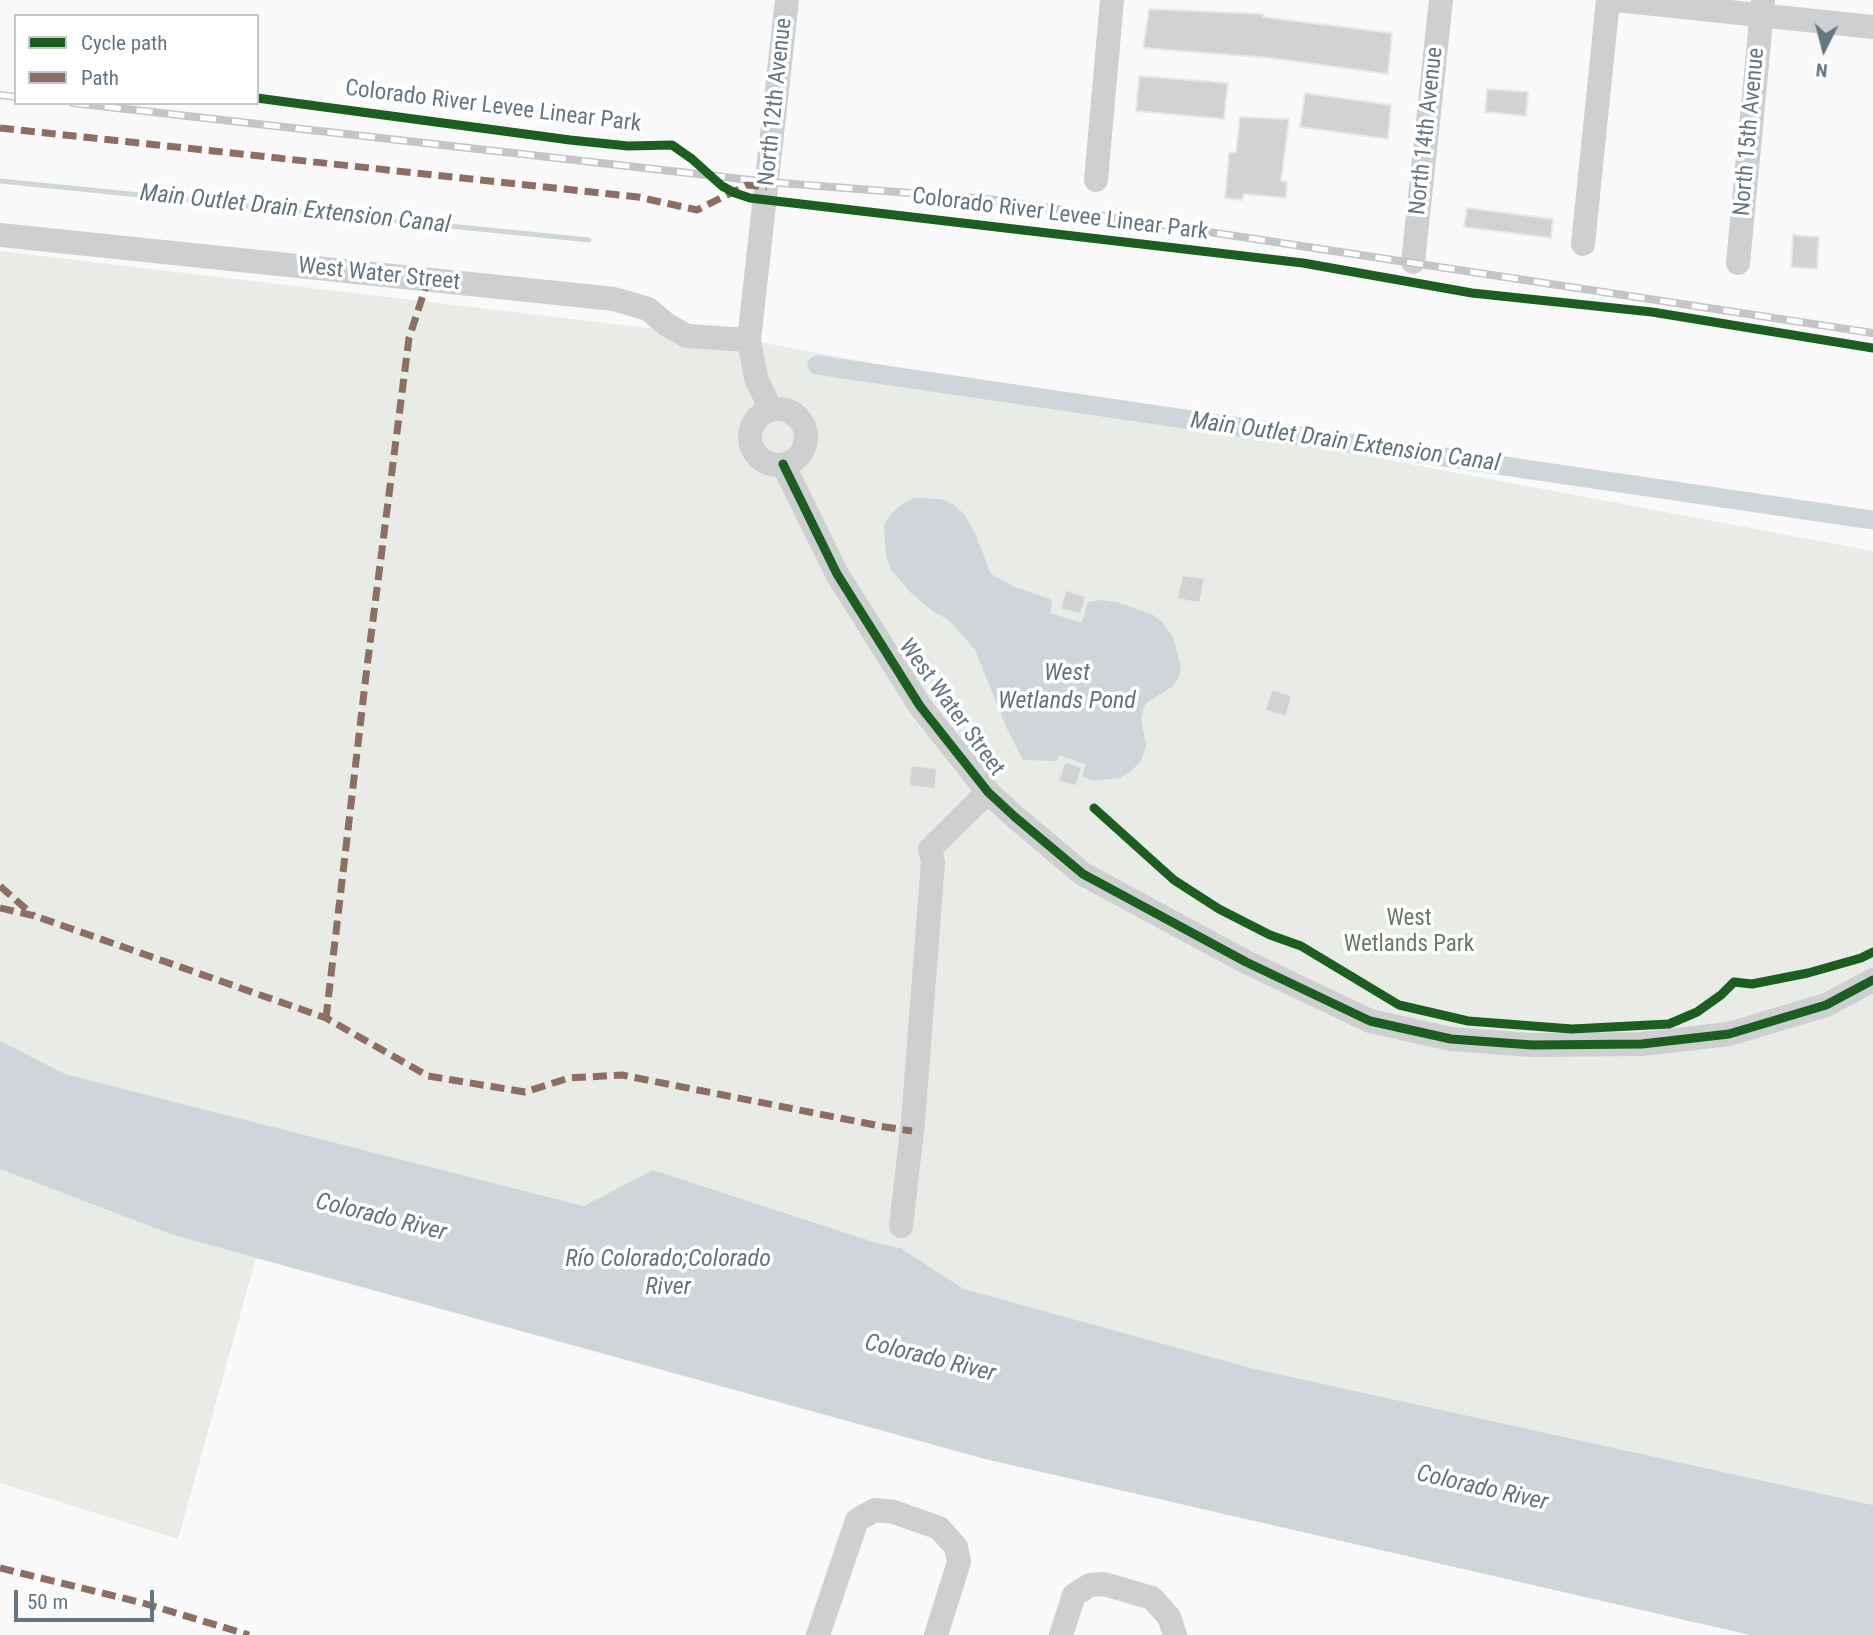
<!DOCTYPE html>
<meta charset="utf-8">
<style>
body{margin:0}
#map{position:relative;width:1873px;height:1635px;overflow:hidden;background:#f9f9f9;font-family:"Roboto Condensed",sans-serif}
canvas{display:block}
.legend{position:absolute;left:14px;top:14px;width:245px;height:91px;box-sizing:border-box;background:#fff;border:2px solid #c1c8cd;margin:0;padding:9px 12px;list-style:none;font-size:21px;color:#657683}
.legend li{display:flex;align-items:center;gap:14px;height:35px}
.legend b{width:35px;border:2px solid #c1c8cd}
.north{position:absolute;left:1789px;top:14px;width:70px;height:70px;-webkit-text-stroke:5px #fff;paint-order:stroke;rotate:186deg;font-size:19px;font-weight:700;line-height:28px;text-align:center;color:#657683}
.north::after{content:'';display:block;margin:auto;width:24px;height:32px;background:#657683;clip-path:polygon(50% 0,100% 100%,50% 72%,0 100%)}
.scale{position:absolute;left:14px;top:1590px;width:140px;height:32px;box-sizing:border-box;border:4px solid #657683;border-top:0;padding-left:9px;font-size:21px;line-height:24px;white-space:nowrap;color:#657683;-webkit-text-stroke:5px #fff;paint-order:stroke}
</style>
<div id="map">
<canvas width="1873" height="1635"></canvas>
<ul class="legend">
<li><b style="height:9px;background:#1b5e20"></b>Cycle path</li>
<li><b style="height:9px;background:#8d6e63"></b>Path</li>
</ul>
<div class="north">N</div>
<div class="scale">50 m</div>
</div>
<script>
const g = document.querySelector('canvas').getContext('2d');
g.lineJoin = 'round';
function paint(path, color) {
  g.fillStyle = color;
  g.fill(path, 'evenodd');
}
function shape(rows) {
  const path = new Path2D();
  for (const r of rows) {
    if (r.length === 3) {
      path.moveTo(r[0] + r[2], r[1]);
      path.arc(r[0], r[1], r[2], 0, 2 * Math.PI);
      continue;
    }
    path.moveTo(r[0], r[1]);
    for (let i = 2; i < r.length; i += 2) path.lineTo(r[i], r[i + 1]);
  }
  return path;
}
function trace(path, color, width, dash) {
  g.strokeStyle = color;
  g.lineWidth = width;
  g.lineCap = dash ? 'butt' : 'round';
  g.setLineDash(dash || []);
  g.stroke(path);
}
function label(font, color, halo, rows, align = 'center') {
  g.font = font + ' "Roboto Condensed",sans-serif';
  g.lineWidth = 7;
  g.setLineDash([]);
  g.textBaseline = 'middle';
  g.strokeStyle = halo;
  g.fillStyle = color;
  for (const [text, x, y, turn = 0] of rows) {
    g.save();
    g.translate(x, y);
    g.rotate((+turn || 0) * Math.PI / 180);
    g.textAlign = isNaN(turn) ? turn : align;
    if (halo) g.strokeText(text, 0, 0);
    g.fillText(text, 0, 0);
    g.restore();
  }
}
paint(shape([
 [0,251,749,340,1873,551,1873,1505,1251,1368,964,1289,900,1248,877,1243,653,1170,585,1206,65,1074,0,1041],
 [0,1169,173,1235,256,1258,178,1539,0,1483]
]), '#e8ebe6');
paint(shape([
 [915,498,941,499,954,505,963,513,974,531,991,574,1015,587,1050,599,1052,602,1050,613,1082,623,1088,602,1101,600,1117,602,1153,615,1162,622,1173,637,1181,668,1179,677,1173,686,1152,699,1146,704,1143,710,1141,718,1146,746,1141,761,1130,772,1120,778,1093,781,1082,776,1086,765,1060,755,1056,761,1023,760,1008,731,975,650,959,631,947,619,934,612,911,593,891,570,886,555,884,525,890,515,902,504],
 [0,1041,65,1074,584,1206,653,1170,877,1243,900,1248,964,1289,1251,1368,1873,1505,1873,1635,1750,1635,985,1459,173,1235,0,1169]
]), '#ced6d9');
trace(shape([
 [0,181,589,240]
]), '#ced6d9', 5);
trace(shape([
 [817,365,1873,520]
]), '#ced6d9', 19);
const building = shape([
 [1149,9,1263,14,1263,17,1392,33,1388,74,1271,58,1143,48,1149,9],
 [1139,76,1228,83,1224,119,1136,111,1139,76],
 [1487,89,1528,92,1526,116,1485,112,1487,89],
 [1305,93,1391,105,1388,139,1300,127,1305,93],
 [1240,117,1289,119,1281,181,1287,182,1286,198,1244,194,1242,200,1225,198,1229,153,1236,152,1240,117],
 [1467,208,1553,219,1551,238,1464,227,1467,208],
 [1793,235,1819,237,1817,269,1791,267,1793,235],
 [1182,575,1205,578,1200,603,1177,599,1182,575],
 [1066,590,1086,597,1080,614,1060,609,1066,590],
 [1272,689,1292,696,1286,717,1265,710,1272,689],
 [1065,762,1082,767,1076,786,1058,781,1065,762],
 [911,765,937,768,935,789,909,786,911,765]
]);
paint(building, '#d0d2d3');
trace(building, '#e8e8e8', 2);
trace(shape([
 [1616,0,1873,27],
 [1096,180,1112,0],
 [0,235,614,299,648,309,667,325,687,336,749,340],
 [1583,244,1608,0],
 [1413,262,1441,0],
 [1738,263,1763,0],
 [778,437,28],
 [771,410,756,378,749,340,787,0],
 [783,464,837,574,920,706,988,792,1015,817,1083,874,1246,962,1370,1021,1451,1039,1532,1045,1642,1044,1729,1034,1826,1005,1873,980],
 [901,1226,913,1122,933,862,930,849,988,792],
 [818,1635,857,1520,875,1510,894,1512,939,1528,956,1547,959,1562,936,1635],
 [1061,1635,1074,1595,1090,1585,1104,1584,1152,1598,1169,1617,1175,1635]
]), '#cecfd0', 24);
const rail = shape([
 [0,95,16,97],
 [73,103,768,182,987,199,1104,216,1873,333]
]);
trace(rail, '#c3c5c6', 8);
trace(rail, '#fff', 5, [16]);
trace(shape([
 [0,128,638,197,697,210,747,185,767,187],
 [0,886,34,916],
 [0,908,35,916,326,1018,428,1076,525,1092,569,1078,622,1075,885,1127,912,1131],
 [326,1018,367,667,409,338,428,280],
 [0,1568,143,1603,249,1635]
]), '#8d6e63', 7, [14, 7]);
trace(shape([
 [257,98,570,140,628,146,672,145,692,159,722,186,735,193,750,198,1303,263,1472,293,1652,312,1873,348],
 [783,464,837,574,920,706,988,792,1015,817,1083,874,1246,962,1370,1021,1451,1039,1532,1045,1642,1044,1729,1034,1826,1005,1873,980],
 [1094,808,1174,880,1219,909,1270,935,1301,946,1399,1005,1468,1021,1572,1029,1669,1024,1697,1012,1721,995,1734,982,1752,984,1808,973,1861,958,1873,952]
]), '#1b5e20', 9);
label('23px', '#657683', '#fff', [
 ["North 12th Avenue",776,102,-84],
 ["Colorado River Levee Linear Park",493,107,7],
 ["North 14th Avenue",1427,131,-84],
 ["North 15th Avenue",1750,132,-85],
 ["Colorado River Levee Linear Park",1060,215,7],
 ["West Water Street",379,275,6],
 ["West Water Street",951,708,54]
]);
label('23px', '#687a64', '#fff', [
 ["West",1409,919],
 ["Wetlands Park",1409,945]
]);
label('italic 24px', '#60757c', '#fff', [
 ["Main Outlet Drain Extension Canal",295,210,6],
 ["Main Outlet Drain Extension Canal",1345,443,8],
 ["West",1067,674],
 ["Wetlands Pond",1067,702],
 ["Colorado River",381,1218,14],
 ["Río Colorado;Colorado",668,1260],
 ["River",668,1288],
 ["Colorado River",930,1359,14],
 ["Colorado River",1482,1489,13]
]);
</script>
